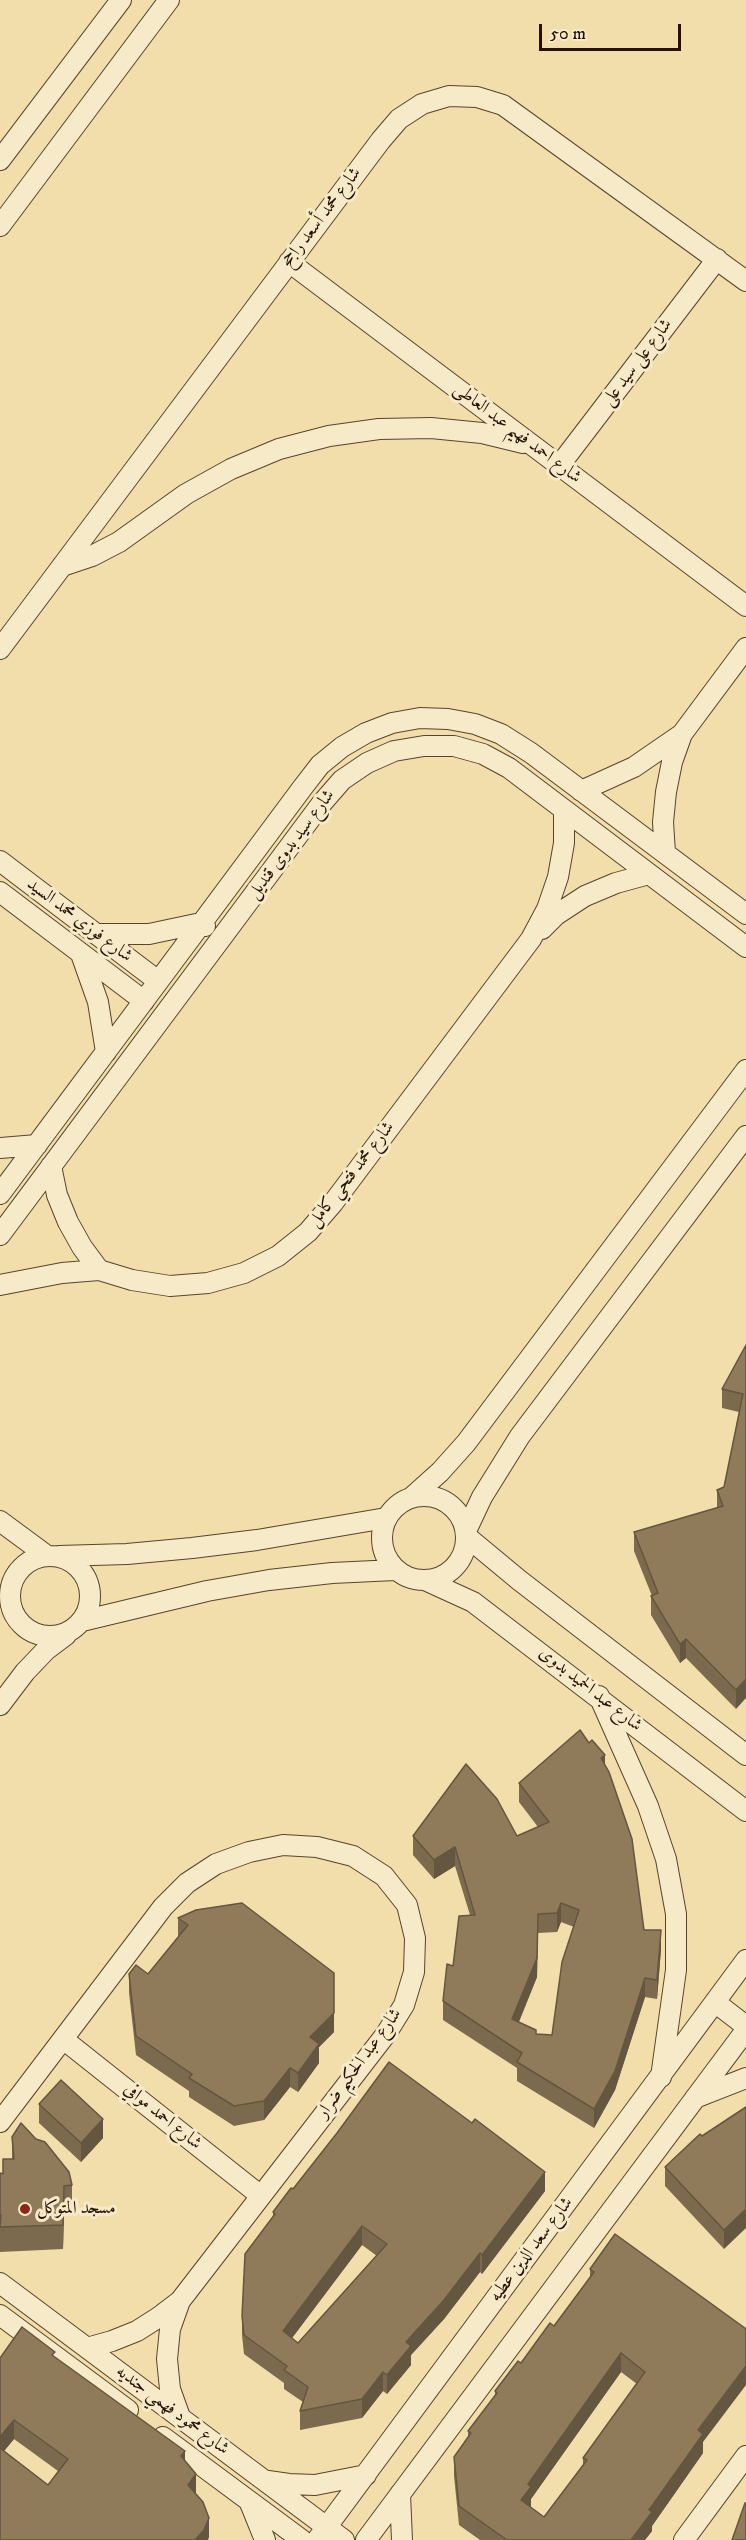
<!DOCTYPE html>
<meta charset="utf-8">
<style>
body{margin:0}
#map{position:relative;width:746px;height:2540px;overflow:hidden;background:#f1deab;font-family:"IM FELL DW Pica",serif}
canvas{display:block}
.scale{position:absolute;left:539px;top:24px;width:142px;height:27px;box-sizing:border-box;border:3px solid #251002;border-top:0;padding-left:8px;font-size:18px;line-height:21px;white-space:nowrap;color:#251002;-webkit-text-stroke:4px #f6eac8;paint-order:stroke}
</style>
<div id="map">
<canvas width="746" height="2540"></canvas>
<div class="scale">50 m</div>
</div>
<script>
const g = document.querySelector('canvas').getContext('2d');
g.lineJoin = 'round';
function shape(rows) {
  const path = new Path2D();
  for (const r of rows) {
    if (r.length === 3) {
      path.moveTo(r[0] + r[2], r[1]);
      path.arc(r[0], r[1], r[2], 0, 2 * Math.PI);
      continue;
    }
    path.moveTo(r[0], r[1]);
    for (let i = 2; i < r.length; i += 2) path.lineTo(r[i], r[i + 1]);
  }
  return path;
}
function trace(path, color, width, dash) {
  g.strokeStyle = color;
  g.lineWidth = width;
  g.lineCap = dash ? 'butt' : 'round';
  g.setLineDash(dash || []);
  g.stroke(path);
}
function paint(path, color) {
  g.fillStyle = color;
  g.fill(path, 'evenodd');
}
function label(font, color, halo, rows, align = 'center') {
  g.font = font + ' "IM FELL DW Pica",Amiri,serif';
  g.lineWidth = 6;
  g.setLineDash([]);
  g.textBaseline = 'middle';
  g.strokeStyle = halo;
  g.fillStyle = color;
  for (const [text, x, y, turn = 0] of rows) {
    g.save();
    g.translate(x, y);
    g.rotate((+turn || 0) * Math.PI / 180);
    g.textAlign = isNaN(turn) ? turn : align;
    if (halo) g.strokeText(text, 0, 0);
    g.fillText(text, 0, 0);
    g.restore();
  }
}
const minor = shape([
 [0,160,121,0],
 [0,226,169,0],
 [289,262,746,606],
 [559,466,717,259],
 [62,566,92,556,119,542,186,494,231,469,279,449,329,436,379,429,431,428,482,433,523,443],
 [0,649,381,140,399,119,422,104,449,96,477,97,503,105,746,281],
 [581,791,634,767,682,734,746,648],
 [665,853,663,822,666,792,672,762,682,734],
 [0,861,158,981],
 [0,892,144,1001],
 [542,929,556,915,585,896,616,883,649,874],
 [96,934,149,934,201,923,205,926],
 [81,954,98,1002,106,1052],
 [0,1148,37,1145],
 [51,1166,57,1195,68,1222,82,1247,99,1270],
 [0,1194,303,787,320,765,342,747,366,733,392,723,420,718,448,719,475,724,501,734,531,753,746,914],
 [0,1235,322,803,342,780,367,763,394,751,424,746,454,746,483,754,509,768,746,947],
 [0,1285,62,1273,99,1270,132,1280,170,1286,208,1283,244,1273,278,1256,308,1232,333,1203,531,939,547,909,558,877,564,843,564,810],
 [424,1538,42],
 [411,1498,440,1472,466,1443,746,1070],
 [0,1521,46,1555],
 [466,1531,482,1497,520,1436,746,1136],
 [466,1536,519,1580,746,1755],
 [50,1596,40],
 [59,1556,127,1554,192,1548,257,1540,386,1518],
 [427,1581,473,1602,746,1811],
 [82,1621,207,1591,269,1580,332,1573,395,1570],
 [599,1696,648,1806,666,1859,676,1914,676,1970,661,2077],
 [0,1705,25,1672,46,1650,66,1635],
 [716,2003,746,2026],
 [63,2039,261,2196],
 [695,2098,746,2078],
 [0,2122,163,1907,187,1883,216,1864,249,1852,283,1845,317,1847,353,1856,384,1876,407,1905,415,1938,414,1972,404,2005,386,2034,180,2301,159,2317,137,2331,112,2341,87,2348],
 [0,2283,344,2540],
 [0,2315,128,2410],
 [180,2417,170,2389,167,2359,170,2329,180,2301],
 [163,2437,302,2540],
 [268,2481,289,2484,315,2485,366,2475],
 [400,2494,402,2540],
 [250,2503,265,2540],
 [317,2540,746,1960],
 [366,2540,746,2030],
 [684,2540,746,2456]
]);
trace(minor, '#58442c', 22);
trace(minor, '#f6eac8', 20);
paint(shape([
 [746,1345,736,1709,686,1658,680,1663,651,1615,651,1596,652,1596,634,1551,634,1532,717,1508,717,1490,724,1487,739,1412,722,1408,722,1389],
 [605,1765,644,1930,661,1949,657,1999,645,1997,615,2090,594,2128,517,2081,517,2068,443,2020,443,2001,470,1915,455,1866,434,1879,413,1855,413,1836,517,1836,538,1827,519,1802,519,1783],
 [561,1922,574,1927,552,2035,536,2034,519,2022,537,1977,538,1933,557,1932],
 [178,1918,334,2032,319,2047,319,2063,298,2092,290,2087,264,2120,234,2126,189,2097,189,2091,136,2055,129,1993,129,1974,148,1974,178,1937],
 [39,2104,103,2138,81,2162,39,2123],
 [746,2107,724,2249,665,2186,665,2167,702,2136],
 [12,2137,72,2185,72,2210,64,2210,63,2249,0,2252,0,2173,3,2174,12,2159],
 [293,2189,545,2191,482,2274,480,2272,444,2319,411,2355,411,2365,387,2394,383,2391,362,2418,300,2430,300,2411,303,2402,284,2389,284,2383,244,2354,242,2335,242,2316,273,2217,273,2212],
 [362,2245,377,2256,298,2343,292,2338],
 [615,2234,703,2442,703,2453,652,2526,652,2531,645,2540,480,2540,459,2525,454,2476,454,2457,468,2437,468,2431,495,2396,495,2391,521,2363,554,2326,590,2277,590,2269],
 [621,2372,637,2384,583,2458,583,2465,544,2517,530,2507,531,2499],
 [55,2357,185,2460,196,2493,196,2494,209,2537,0,2540,0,2358],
 [14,2439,58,2471,48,2485,4,2451]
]), '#7b6a4d');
paint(shape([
 [686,1639,686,1658,680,1663,680,1644],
 [746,1679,746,1698,736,1709,736,1690],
 [605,1755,605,1775,601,1758],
 [455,1847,455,1866,434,1879,434,1860],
 [561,1903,561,1922,557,1932,557,1913],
 [538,1914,537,1977,512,2038,512,2019],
 [661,1930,661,1949,657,1999,657,1980],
 [645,1978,645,1997,615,2090,594,2128,594,2109],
 [334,2013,334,2032,319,2047,319,2063,298,2092,298,2073,310,2037],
 [290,2068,290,2087,264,2120,264,2101],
 [103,2119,103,2138,81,2162,81,2143],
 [545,2172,545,2191,482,2274,482,2255],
 [64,2186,64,2210,63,2249,63,2225],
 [746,2209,746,2228,724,2249,724,2230],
 [362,2226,362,2245,283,2350,283,2331],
 [480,2253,480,2272,444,2319,411,2355,411,2365,387,2394,387,2375,406,2342],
 [621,2353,621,2372,531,2499,531,2506,521,2519,521,2500,528,2484],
 [746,2366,746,2385,703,2442,703,2453,652,2526,652,2531,645,2540,631,2540,698,2430],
 [383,2372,383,2391,362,2418,362,2399],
 [14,2420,14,2439,0,2456,0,2437],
 [185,2451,185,2470,181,2456],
 [196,2474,196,2493,188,2504,188,2485],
 [209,2518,209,2537,208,2540,195,2540]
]), '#64563f');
const building = shape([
 [746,1345,746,1679,736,1690,686,1639,680,1644,651,1596,658,1593,634,1532,723,1506,717,1490,724,1487,743,1394,722,1389,746,1345],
 [580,1730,589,1743,592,1740,605,1755,601,1758,609,1772,632,1839,644,1930,661,1930,657,1980,645,1978,615,2071,594,2109,517,2062,522,2053,443,2001,447,1964,453,1966,459,1916,475,1915,455,1847,434,1860,413,1836,466,1764,497,1799,517,1836,549,1822,519,1783,580,1730],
 [561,1903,579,1910,562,1962,552,2035,536,2034,536,2030,512,2019,537,1958,538,1914,557,1913,561,1903],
 [242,1903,334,1973,334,2013,310,2037,319,2044,298,2073,290,2068,264,2101,234,2106,189,2078,192,2074,136,2036,129,1974,136,1965,148,1974,188,1925,178,1918,196,1910,242,1903],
 [389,2062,472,2123,475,2119,545,2172,482,2255,480,2253,444,2300,406,2342,411,2346,387,2375,383,2372,362,2399,300,2411,308,2387,284,2370,287,2366,244,2335,242,2316,245,2254,275,2214,273,2212,291,2188,293,2189,337,2133,389,2062],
 [362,2226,387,2244,298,2343,283,2331,362,2226],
 [61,2080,103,2119,81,2143,39,2104,61,2080],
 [746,2107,746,2209,724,2230,665,2167,700,2134,702,2136,746,2107],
 [21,2123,36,2139,45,2142,69,2172,72,2185,64,2186,63,2225,0,2227,1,2215,0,2215,0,2173,3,2174,3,2159,14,2159,12,2137,21,2123],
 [615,2234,746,2329,746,2366,698,2430,703,2434,649,2510,652,2512,631,2540,507,2540,459,2506,454,2457,471,2433,468,2431,497,2393,495,2391,518,2361,521,2363,550,2323,554,2326,594,2272,590,2269,615,2234],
 [621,2353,645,2372,583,2458,587,2460,544,2517,521,2500,531,2487,528,2484,621,2353],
 [22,2327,55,2352,52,2355,185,2451,181,2456,196,2474,188,2485,203,2502,209,2518,204,2530,195,2540,0,2540,0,2448,48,2485,68,2459,14,2420,0,2437,0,2358,22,2327],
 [745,2503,746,2503,746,2540,732,2540,745,2503]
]);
paint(building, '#8f7b5a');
trace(building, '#64563f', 1.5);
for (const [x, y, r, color] of [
 [25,2209,6,"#8f2418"]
]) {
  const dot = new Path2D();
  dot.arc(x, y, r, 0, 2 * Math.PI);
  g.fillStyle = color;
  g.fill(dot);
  trace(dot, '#f6eac8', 2);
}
label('18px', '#251002', '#f6eac8', [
 ["شارع محمد أسعد راجح",322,218,-53],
 ["شارع على سيد على",638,363,-53],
 ["شارع احمد فهيم عبد العاطى",517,434,37],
 ["شارع سيد بدوى قنديل",292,845,-53],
 ["شارع فوزي محمد السيد",79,921,37],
 ["شارع محمد فتحي كامل",352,1175,-52],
 ["شارع عبد الحميد بدوى",590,1690,38],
 ["شارع عبد الحكيم ضرار",360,2064,-54],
 ["شارع احمد موافي",162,2117,39],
 ["شارع سعد الدين عطيه",532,2250,-53],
 ["شارع محمود فهمي جنديه",172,2411,37]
]);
label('18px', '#251002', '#f6eac8', [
 ["مسجد المتوكل",37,2209]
], 'left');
</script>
